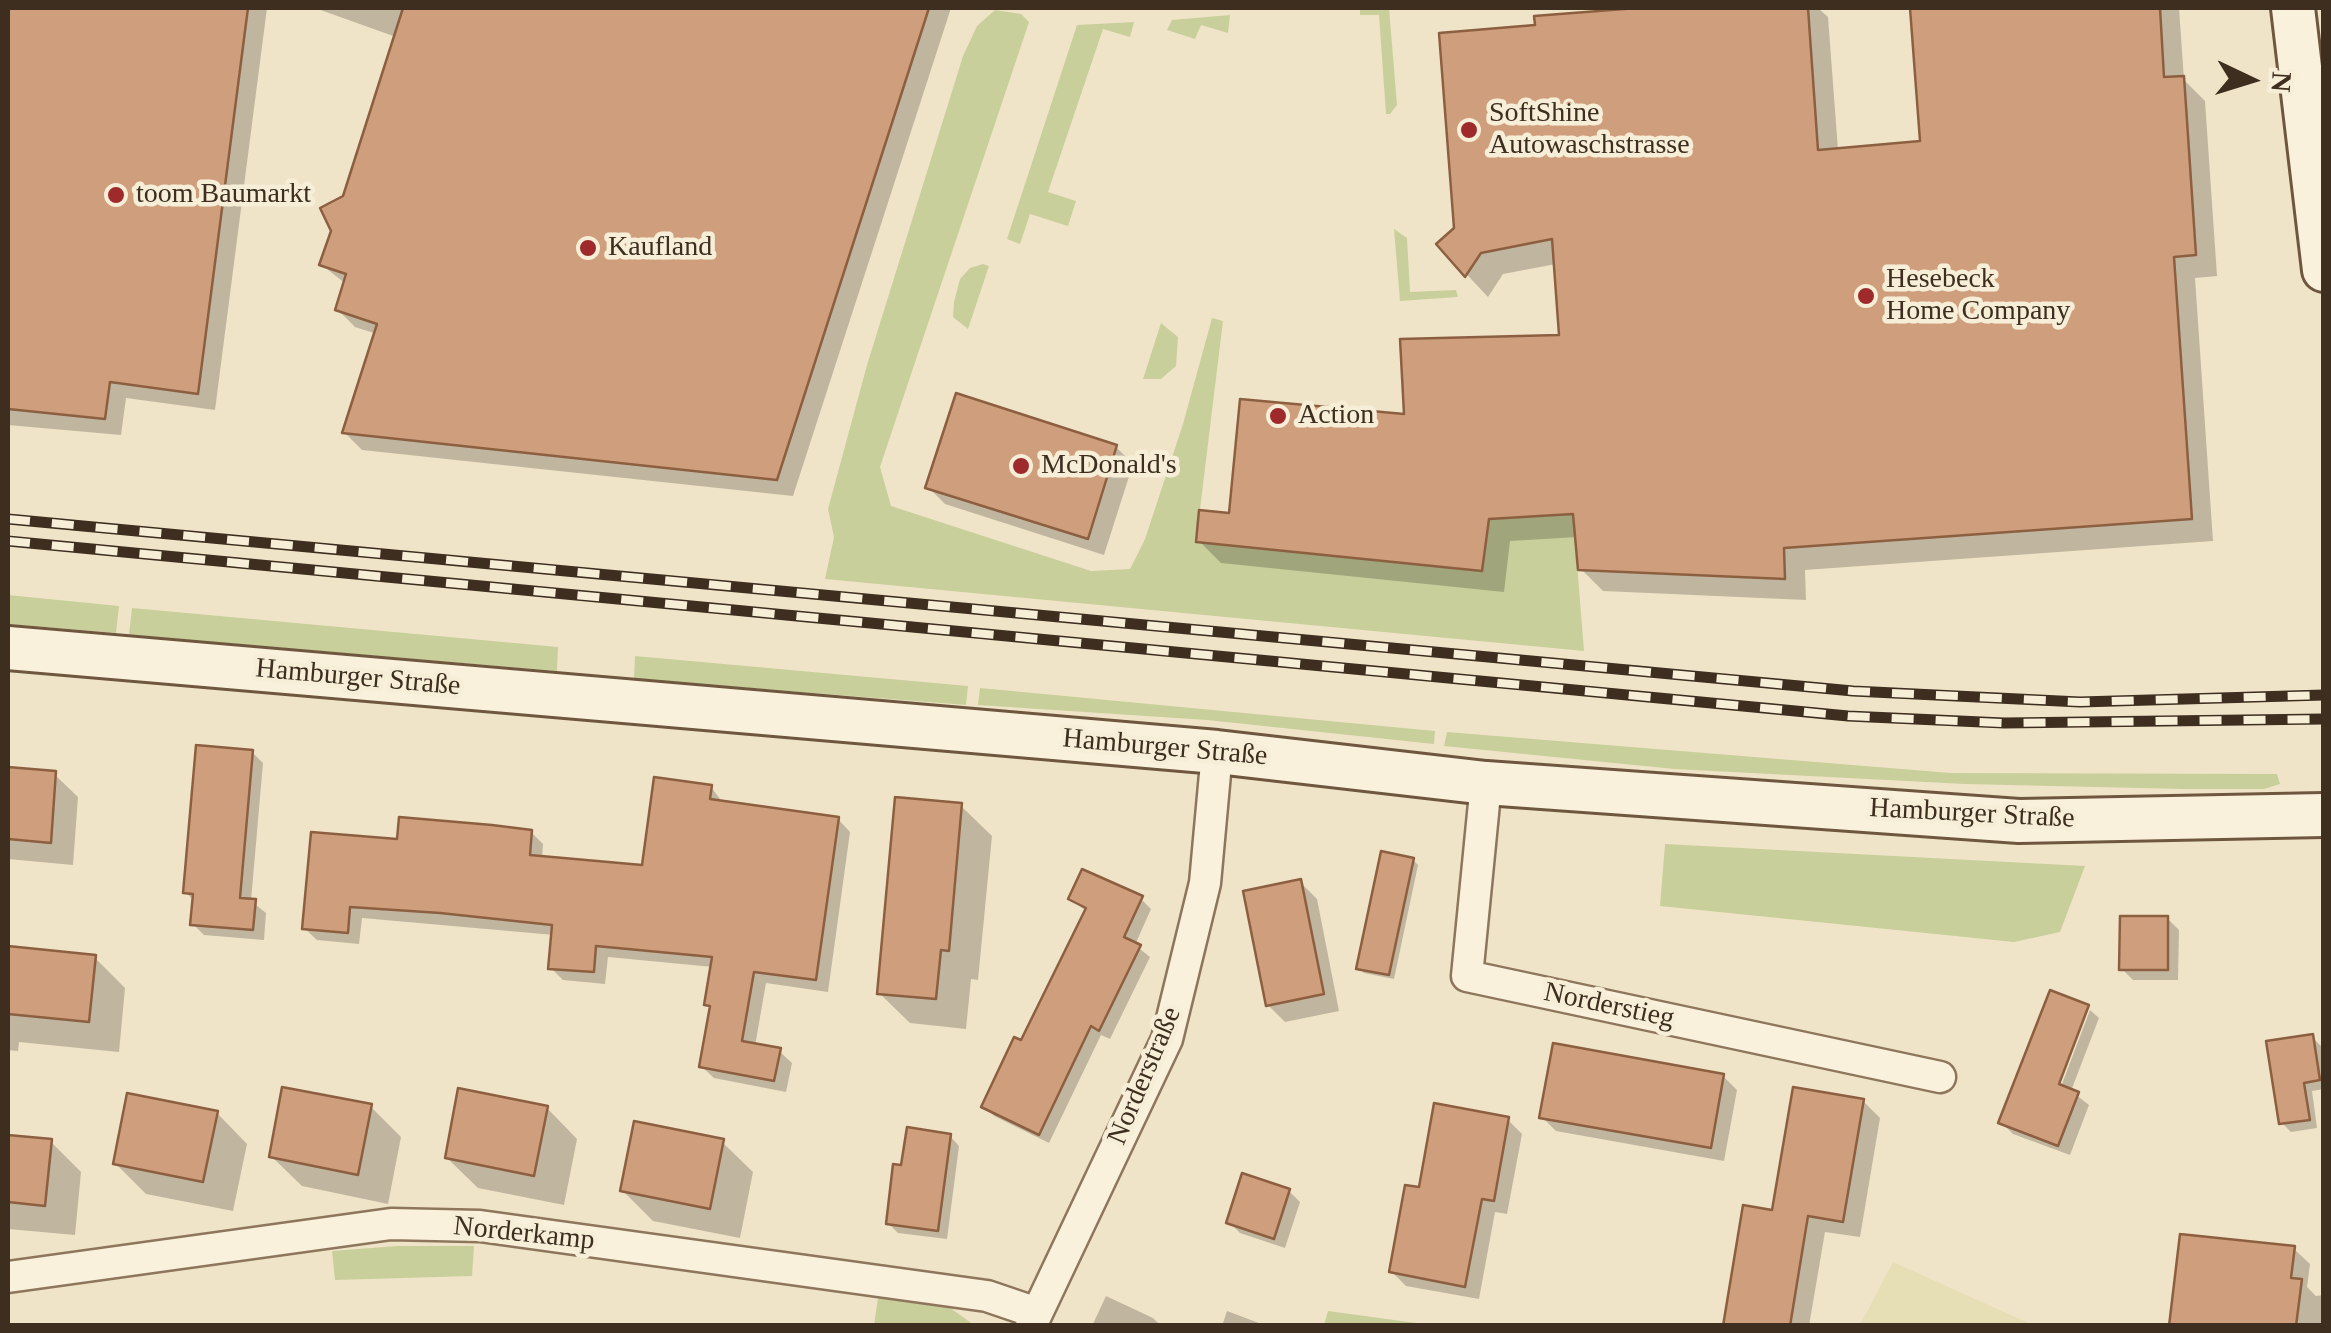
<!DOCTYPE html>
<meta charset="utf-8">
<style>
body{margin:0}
#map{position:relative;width:2331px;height:1333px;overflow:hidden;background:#f0e4c8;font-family:Georgia,serif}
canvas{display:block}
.frame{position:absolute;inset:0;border:10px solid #3d2e20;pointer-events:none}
.north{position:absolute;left:2201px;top:30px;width:100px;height:100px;-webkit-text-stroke:8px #f7eed8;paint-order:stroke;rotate:94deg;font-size:28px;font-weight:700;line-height:40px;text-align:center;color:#3d2e20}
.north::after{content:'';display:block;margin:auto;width:35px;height:45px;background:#3d2e20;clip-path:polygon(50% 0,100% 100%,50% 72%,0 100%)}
</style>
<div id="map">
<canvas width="2331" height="1333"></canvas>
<div class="frame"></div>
<div class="north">N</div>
</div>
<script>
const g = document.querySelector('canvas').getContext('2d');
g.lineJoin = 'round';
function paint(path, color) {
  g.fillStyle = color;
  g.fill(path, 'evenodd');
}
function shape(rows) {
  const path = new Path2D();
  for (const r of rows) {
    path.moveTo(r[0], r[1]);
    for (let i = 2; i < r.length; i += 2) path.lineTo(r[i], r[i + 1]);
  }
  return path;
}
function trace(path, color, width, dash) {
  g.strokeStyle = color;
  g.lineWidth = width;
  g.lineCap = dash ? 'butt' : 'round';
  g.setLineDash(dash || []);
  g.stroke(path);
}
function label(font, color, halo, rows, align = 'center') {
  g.font = font + ' Georgia,serif';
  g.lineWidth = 9;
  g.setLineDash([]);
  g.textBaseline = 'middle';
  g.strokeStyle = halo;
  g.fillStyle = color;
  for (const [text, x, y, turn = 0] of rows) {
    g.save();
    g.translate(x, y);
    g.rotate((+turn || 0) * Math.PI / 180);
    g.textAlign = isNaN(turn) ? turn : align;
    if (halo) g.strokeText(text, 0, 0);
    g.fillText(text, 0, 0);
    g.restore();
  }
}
paint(shape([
 [1893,1262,2033,1325,1860,1325]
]), '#e6deb5');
paint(shape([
 [1360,8,1389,8,1397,105,1390,114,1386,114,1379,15,1360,15],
 [995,10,1021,14,1029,22,880,467,891,506,1091,571,1130,569,1145,539,1183,424,1212,318,1223,321,1196,542,1482,571,1489,519,1573,513,1584,651,825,579,834,537,828,509,867,365,963,56,977,26],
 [1230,15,1228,33,1201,25,1195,39,1167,30,1172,20],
 [1134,22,1130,37,1103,29,1048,192,1076,201,1068,226,1030,214,1020,244,1007,239,1077,25],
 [1394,229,1407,238,1410,292,1456,290,1458,297,1400,301],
 [983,264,989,266,968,329,953,317,954,302,960,279,970,268],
 [1161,323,1178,337,1176,366,1161,379,1143,379],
 [8,595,119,606,116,633,8,624],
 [132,608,558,647,557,671,129,635],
 [635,656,968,686,966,705,634,679],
 [980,688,1435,731,1434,744,1207,720,978,705],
 [1447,732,1951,773,2277,774,2280,784,2264,789,2184,789,1964,784,1674,769,1444,746],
 [1665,844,2085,866,2060,932,2014,942,1660,906],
 [397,1246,474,1246,472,1276,335,1280,332,1251],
 [878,1298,949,1307,974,1325,874,1325],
 [1328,1311,1431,1325,1324,1325]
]), '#c9cf9b');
paint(shape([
 [8,8,267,8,215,410,126,398,121,435,8,425],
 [315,8,951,8,793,496,362,450,345,433,377,334,355,327,338,310,346,284,322,265,396,37],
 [1665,8,1818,8,1828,17,1838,150,1923,143,1912,8,2179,8,2184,80,2205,101,2217,276,2195,278,2213,541,1805,570,1806,600,1603,591,1581,569,1578,537,1510,541,1504,592,1221,563,1199,541,1231,516,1407,416,1562,338,1556,264,1503,274,1488,297,1439,245,1457,229,1538,27,1537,19],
 [1116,447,1133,464,1104,555,945,504,928,487],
 [252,752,263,763,251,901,266,913,264,940,204,935,193,924,195,901,185,892],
 [8,770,54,774,78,797,73,865,8,859],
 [711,787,723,803,838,819,850,832,828,992,766,983,755,1046,779,1051,792,1063,786,1092,714,1078,701,1066,712,1009,707,1004,713,967,608,957,605,984,563,980,551,968,554,935,362,918,359,944,317,940,304,928,399,842,531,832,543,844,542,859,644,868],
 [961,806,992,836,978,980,971,979,966,1029,910,1023,879,993],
 [1413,860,1418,865,1394,979,1364,973,1359,968],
 [1300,882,1317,899,1339,1011,1285,1022,1268,1005],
 [1071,899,1141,899,1151,909,1135,945,1150,957,1110,1039,1101,1035,1049,1143,994,1116,984,1106,1022,1044,1087,912],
 [2167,918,2179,930,2178,980,2133,980,2122,969],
 [8,949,95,958,125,988,119,1052,19,1042,18,1051,8,1050],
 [2051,993,2090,1009,2085,1009,2052,1095,2057,1097,2090,1010,2099,1018,2071,1091,2089,1105,2070,1155,2013,1134,2001,1122],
 [2312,1037,2321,1046,2324,1060,2324,1089,2312,1091,2317,1128,2291,1132,2282,1123],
 [1723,1076,1737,1090,1724,1161,1556,1131,1542,1117],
 [1863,1101,1880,1118,1860,1237,1825,1232,1809,1326,1726,1325,1774,1213],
 [371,1107,401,1137,388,1204,302,1186,271,1156],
 [547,1108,577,1139,564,1205,478,1188,447,1158],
 [217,1113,247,1144,233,1211,146,1194,115,1163],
 [1508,1120,1522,1134,1507,1214,1495,1212,1479,1299,1406,1286,1392,1272,1421,1190],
 [950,1136,959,1146,947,1239,898,1233,889,1224,904,1168],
 [8,1137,50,1141,81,1172,75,1235,8,1229],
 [722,1142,753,1172,740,1238,653,1221,623,1191],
 [1289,1191,1300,1202,1285,1248,1240,1233,1229,1222],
 [2293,1248,2310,1264,2307,1287,2316,1296,2324,1295,2324,1326,2172,1326],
 [1106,1296,1153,1318,1161,1326,1092,1326],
 [1227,1311,1267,1326,1222,1326]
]), '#0003');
const building = shape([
 [8,8,248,8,198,394,110,382,105,419,8,409,8,8],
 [403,8,929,8,777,480,342,433,377,324,335,310,346,274,319,265,331,231,320,208,343,196,403,8],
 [1637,8,1808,8,1818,150,1920,141,1910,8,2160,8,2164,77,2184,76,2196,255,2174,257,2192,519,1784,548,1785,579,1578,570,1573,514,1489,519,1482,571,1196,542,1199,510,1229,513,1240,399,1404,414,1400,339,1559,335,1552,239,1481,253,1465,277,1436,244,1454,228,1439,33,1535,25,1534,16,1637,8],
 [956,393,1117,445,1088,539,925,488,956,393],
 [196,745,253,750,240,898,256,899,253,930,190,925,193,894,183,893,196,745],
 [8,767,56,771,51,843,8,839,8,767],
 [654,777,712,785,710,799,839,817,816,980,754,972,742,1041,781,1048,774,1081,699,1067,710,1006,704,1005,712,957,596,946,594,972,548,969,552,925,440,913,350,907,348,933,302,929,311,832,397,839,399,817,492,825,532,830,530,855,642,865,654,777],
 [895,797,962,803,949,951,941,950,936,999,877,994,895,797],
 [1381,851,1414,858,1389,975,1356,969,1381,851],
 [1082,869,1143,896,1124,937,1141,945,1099,1031,1091,1026,1039,1135,981,1107,1014,1037,1021,1040,1086,908,1068,899,1082,869],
 [1301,879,1324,994,1266,1006,1243,891,1301,879],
 [2120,916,2168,916,2168,970,2119,970,2120,916],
 [8,946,96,955,89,1022,8,1014,8,946],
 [2050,990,2089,1005,2059,1084,2079,1092,2058,1146,1998,1123,2050,990],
 [2313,1034,2320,1080,2304,1083,2310,1120,2279,1124,2266,1041,2313,1034],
 [1553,1043,1724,1074,1711,1148,1539,1118,1553,1043],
 [282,1087,372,1104,358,1175,269,1157,282,1087],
 [1793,1087,1864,1099,1843,1222,1808,1216,1790,1326,1723,1326,1743,1205,1772,1210,1793,1087],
 [458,1088,548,1106,534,1176,445,1158,458,1088],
 [127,1093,218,1111,203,1182,113,1164,127,1093],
 [1434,1103,1509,1117,1494,1201,1482,1199,1465,1287,1389,1272,1405,1185,1419,1187,1434,1103],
 [634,1121,724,1139,710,1209,620,1191,634,1121],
 [907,1127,951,1134,938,1231,886,1224,893,1164,901,1165,907,1127],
 [8,1135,52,1139,45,1206,8,1202,8,1135],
 [1242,1173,1290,1189,1274,1239,1226,1223,1242,1173],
 [2180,1234,2295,1246,2291,1278,2302,1279,2296,1326,2169,1326,2180,1234]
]);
paint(building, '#cf9f7d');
trace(building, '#8d5f41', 2.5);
const street = shape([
 [1486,783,1467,976,1940,1077],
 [8,1277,391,1224,480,1226,987,1296,1037,1313],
 [1031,1326,1167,1039,1205,883,1217,752]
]);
const secondary = shape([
 [2293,8,2324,270],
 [8,648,1217,752,1486,783,2019,821,2324,815]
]);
trace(street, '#8d765c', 35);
trace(secondary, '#6f573f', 48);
trace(street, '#faf1dc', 30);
trace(secondary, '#faf1dc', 42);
const rail = shape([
 [8,519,1853,691,2080,702,2324,695],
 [8,541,1848,716,2004,723,2324,719]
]);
trace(rail, '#3d2e20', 11);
trace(rail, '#f7eed8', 8, [22]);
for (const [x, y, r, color] of [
 [1469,130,10,"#9e2a2b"],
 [116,195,10,"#9e2a2b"],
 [588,248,10,"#9e2a2b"],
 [1866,296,10,"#9e2a2b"],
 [1278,416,10,"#9e2a2b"],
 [1021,466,10,"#9e2a2b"]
]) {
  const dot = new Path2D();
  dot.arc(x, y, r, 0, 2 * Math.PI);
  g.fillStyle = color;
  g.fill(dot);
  trace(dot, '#f7eed8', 4);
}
label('28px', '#3d2e20', '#f7eed8', [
 ["SoftShine",1489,114],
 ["Autowaschstrasse",1489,146],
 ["toom Baumarkt",136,195],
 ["Kaufland",608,248],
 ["Hesebeck",1886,280],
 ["Home Company",1886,312],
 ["Action",1298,416],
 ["McDonald's",1041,466]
], 'left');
label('28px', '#3d2e20', '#f7eed8', [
 ["Hamburger Straße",358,678,5],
 ["Hamburger Straße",1165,748,5],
 ["Hamburger Straße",1972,814,3],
 ["Norderstieg",1609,1006,12],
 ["Norderstraße",1145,1076,-67],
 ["Norderkamp",524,1234,6]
]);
</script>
